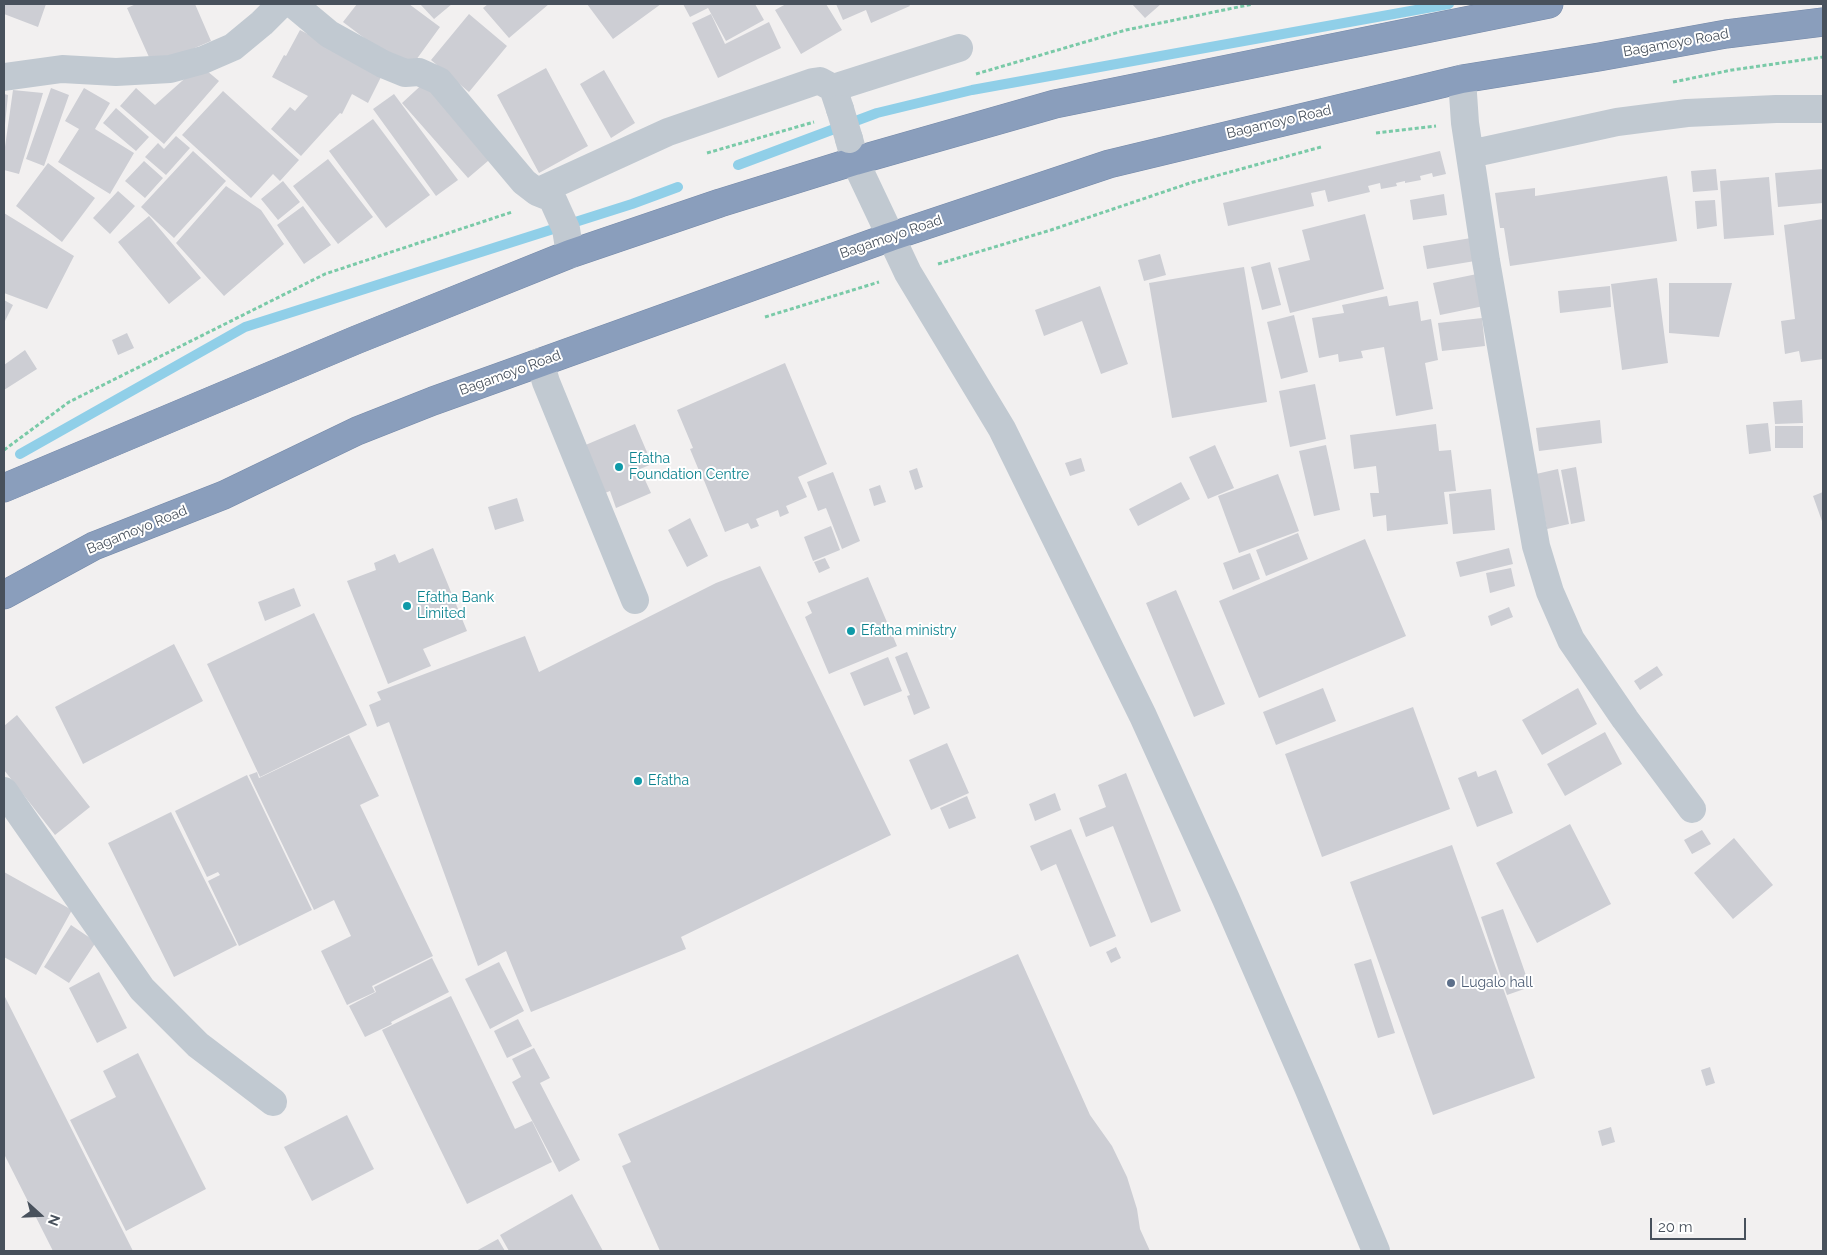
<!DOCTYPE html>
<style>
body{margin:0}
#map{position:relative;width:1827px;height:1255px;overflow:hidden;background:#f2f0f0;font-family:Raleway,sans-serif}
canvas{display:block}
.frame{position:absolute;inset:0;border:5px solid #48515c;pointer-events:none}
.north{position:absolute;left:15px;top:1190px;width:50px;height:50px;-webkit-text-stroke:4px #fff;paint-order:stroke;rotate:110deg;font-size:14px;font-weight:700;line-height:20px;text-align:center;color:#48515c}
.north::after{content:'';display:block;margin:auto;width:18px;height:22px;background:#48515c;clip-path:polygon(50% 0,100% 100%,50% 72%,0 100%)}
.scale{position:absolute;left:1650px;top:1218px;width:96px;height:22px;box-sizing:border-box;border:2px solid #48515c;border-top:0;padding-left:6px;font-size:15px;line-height:18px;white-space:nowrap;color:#48515c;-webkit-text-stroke:4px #fff;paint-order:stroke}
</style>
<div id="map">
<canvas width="1827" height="1255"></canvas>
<div class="frame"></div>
<div class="north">N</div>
<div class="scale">20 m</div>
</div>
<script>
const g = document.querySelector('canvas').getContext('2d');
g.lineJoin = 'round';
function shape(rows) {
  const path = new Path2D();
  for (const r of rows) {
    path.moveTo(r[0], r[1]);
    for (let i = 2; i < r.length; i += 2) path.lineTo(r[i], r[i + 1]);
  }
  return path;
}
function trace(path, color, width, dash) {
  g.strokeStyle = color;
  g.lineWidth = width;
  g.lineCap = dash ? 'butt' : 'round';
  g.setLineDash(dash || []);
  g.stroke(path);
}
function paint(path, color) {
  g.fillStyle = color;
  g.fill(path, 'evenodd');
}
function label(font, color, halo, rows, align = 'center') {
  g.font = font + ' Raleway,sans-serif';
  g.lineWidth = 4;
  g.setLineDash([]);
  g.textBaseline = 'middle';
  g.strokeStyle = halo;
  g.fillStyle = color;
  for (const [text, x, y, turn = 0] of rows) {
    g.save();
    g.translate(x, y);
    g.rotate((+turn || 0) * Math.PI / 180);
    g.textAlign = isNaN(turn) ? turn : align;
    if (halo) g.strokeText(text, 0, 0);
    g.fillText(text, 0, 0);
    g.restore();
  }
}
trace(shape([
 [738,165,877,113,972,90,1449,4],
 [20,454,245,327,632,204,678,187]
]), '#90cfe8', 10);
paint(shape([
 [4,4,46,4,38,27,4,14],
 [136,4,195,4,211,41,153,66,127,8],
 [357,4,409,4,440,27,408,71,343,22],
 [420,4,452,4,434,19],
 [488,4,549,4,509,38,483,8],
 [587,4,661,4,613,39],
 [683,4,755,4,764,20,726,41,708,8,690,17],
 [786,4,826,4,842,30,801,54,775,10],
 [836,4,909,4,910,6,871,23,866,10,843,20],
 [1132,4,1161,4,1145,18],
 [469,14,507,46,469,92,431,60],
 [711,14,725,44,769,22,781,48,718,78,692,23],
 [300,30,383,73,368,103,352,94,342,114,340,113,301,156,271,129,290,107,295,111,308,96,272,77,284,55,286,56],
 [200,65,219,81,164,144,120,106,136,88,155,105],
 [546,68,588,146,539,173,497,95],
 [604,70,635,123,611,138,580,84],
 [428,79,495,155,468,178,402,103],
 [51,88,69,95,44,166,26,159],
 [84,88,110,103,95,129,134,153,110,194,58,162,79,129,65,121],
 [13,90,43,93,19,174,4,170,4,154],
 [223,91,299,160,280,181,273,174,251,198,182,135],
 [4,94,8,95,5,125,4,125],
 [394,94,458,180,436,196,373,109],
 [116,108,149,137,136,151,103,123],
 [373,119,430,195,386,228,329,151],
 [176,136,190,148,166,175,145,157,158,143,164,149],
 [193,151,226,181,174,238,141,207],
 [1440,151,1446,174,1433,177,1432,173,1420,176,1421,180,1405,183,1405,181,1396,183,1397,186,1381,189,1380,183,1368,186,1370,192,1328,202,1325,190,1311,193,1314,206,1228,226,1223,203],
 [328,159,373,217,338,244,293,186],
 [144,161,163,178,145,198,125,181],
 [48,163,95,198,62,242,16,206],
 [1716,169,1718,190,1693,192,1691,171],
 [1823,169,1823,203,1778,207,1775,173],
 [1667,176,1677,241,1510,266,1504,228,1500,228,1495,193,1535,188,1535,196],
 [1769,177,1774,235,1724,239,1720,181],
 [283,181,300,202,278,220,261,199],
 [226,186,261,210,284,244,224,296,176,243],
 [118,191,135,206,110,234,93,218],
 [1444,194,1447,215,1413,220,1410,200],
 [1715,200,1717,226,1697,229,1695,201],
 [303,206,331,245,304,264,277,225],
 [4,213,74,256,47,309,4,293],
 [1365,214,1384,289,1290,313,1278,268,1310,260,1302,230],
 [149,216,201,278,169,304,118,242],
 [1823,219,1823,359,1801,362,1799,351,1785,354,1781,321,1795,319,1784,225],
 [1471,238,1475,261,1427,269,1423,246],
 [1160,254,1166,275,1144,281,1138,260],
 [1270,262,1281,305,1262,310,1251,267],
 [1244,267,1267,402,1172,418,1149,283],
 [1477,274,1484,306,1440,315,1433,283],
 [1657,278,1668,363,1622,370,1611,284],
 [1669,283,1732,283,1719,337,1669,333],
 [1100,286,1128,364,1101,374,1082,321,1044,336,1035,310],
 [1610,286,1611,307,1560,313,1558,291],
 [1387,296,1389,306,1418,301,1421,321,1431,319,1438,360,1425,363,1433,409,1396,416,1384,347,1361,351,1363,358,1339,362,1338,354,1319,358,1312,318,1344,313,1342,305],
 [4,300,13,305,4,323],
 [1294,315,1308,372,1281,379,1267,322],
 [1482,318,1485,346,1442,351,1438,323],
 [127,333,134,348,118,355,112,340],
 [25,350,37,369,4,390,4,365],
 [785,363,827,464,798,477,807,497,786,506,789,513,780,517,778,510,756,519,759,526,751,529,748,523,725,532,701,473,700,473,690,449,693,448,677,410],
 [1315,384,1326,439,1290,447,1279,391],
 [1802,400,1803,423,1775,424,1773,402],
 [1600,420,1602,443,1539,451,1536,428],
 [1768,423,1771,451,1749,454,1746,425],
 [635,424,652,464,640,469,651,493,616,508,610,491,605,493,576,449],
 [1436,424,1439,451,1451,450,1456,491,1444,492,1448,524,1387,531,1386,515,1373,517,1370,493,1379,493,1376,466,1354,469,1350,435],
 [1775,426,1803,426,1803,448,1775,448],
 [1215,445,1234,488,1208,499,1189,457],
 [1326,445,1340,510,1314,516,1299,451],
 [1081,458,1085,471,1070,476,1065,463],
 [1576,467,1585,521,1571,524,1561,470],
 [917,468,923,487,915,490,909,471],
 [1558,469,1569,524,1547,529,1536,474],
 [833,472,860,541,842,549,826,508,818,511,807,482],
 [1278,474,1299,531,1239,553,1218,496],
 [1181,482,1190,499,1138,526,1129,509],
 [880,485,886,502,874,506,869,489],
 [1491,489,1495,530,1453,534,1449,494],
 [1823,492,1823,524,1813,496],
 [517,498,524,521,495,530,488,507],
 [690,518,708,556,687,567,668,530],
 [831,526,840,550,813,561,804,537],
 [1298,533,1308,559,1266,576,1256,550],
 [1365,539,1406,636,1259,698,1219,601],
 [433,548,467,631,423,649,431,666,388,684,347,581,376,570,374,563,395,554,399,563],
 [1509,548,1513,564,1460,577,1456,562],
 [1250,553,1260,579,1233,590,1223,563],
 [825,558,830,568,819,573,814,562],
 [760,566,891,835,681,937,686,949,531,1012,506,951,478,966,389,722,377,727,369,705,381,700,377,692,525,636,539,672,716,583],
 [1511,568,1515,586,1490,593,1486,573],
 [868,577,897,646,829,674,805,617,812,613,807,602],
 [294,588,301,606,265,621,258,602],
 [1176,590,1225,704,1194,717,1146,603],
 [1509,607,1513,617,1491,626,1488,616],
 [314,613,367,725,260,777,207,664],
 [174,644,203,701,83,764,55,707],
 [907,652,930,708,914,715,907,696,910,695,895,657],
 [888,657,902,691,864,706,850,673],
 [1657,666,1663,675,1640,690,1634,681],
 [1323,688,1336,721,1276,745,1263,712],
 [1578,688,1597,724,1542,755,1522,720],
 [1413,707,1450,809,1322,857,1285,754],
 [17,715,90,807,55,835,4,770,4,726],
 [1605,732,1622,764,1565,796,1547,764],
 [349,735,379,796,360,805,433,956,372,986,375,992,347,1005,321,951,351,936,334,900,314,910,249,775,257,772,259,778],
 [947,743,969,793,931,810,909,760],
 [1496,770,1513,813,1477,827,1458,778,1476,771,1478,777],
 [1126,773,1181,911,1151,923,1113,826,1086,837,1079,818,1106,807,1098,785],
 [247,775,312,910,239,946,208,881,220,875,218,872,207,877,175,811],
 [1055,793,1061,810,1035,821,1029,804],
 [967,796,976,818,949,829,940,808],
 [171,812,237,945,174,977,108,843],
 [1570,824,1611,904,1537,943,1496,863],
 [1071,829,1116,936,1090,947,1056,864,1041,871,1030,846],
 [1702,830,1711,844,1692,854,1684,840],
 [1734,838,1773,885,1733,919,1694,873],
 [1452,845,1535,1078,1433,1115,1350,882],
 [4,872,72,910,36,975,4,957],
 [1503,909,1530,987,1507,995,1481,917],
 [71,925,96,942,69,983,44,967],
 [1116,947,1121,958,1111,963,1106,952],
 [1018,954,1090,1115,1112,1146,1127,1177,1137,1209,1140,1229,1150,1251,660,1251,622,1166,631,1162,618,1134],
 [432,958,449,992,391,1022,392,1024,365,1037,349,1006,376,992,374,987],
 [1371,959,1395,1033,1378,1038,1354,964],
 [499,962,524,1011,490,1029,465,979],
 [99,972,127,1028,97,1043,69,988],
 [4,995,133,1251,53,1251,4,1154],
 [451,996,515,1129,532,1121,552,1162,467,1204,382,1030],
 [518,1019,532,1046,507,1058,494,1031],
 [534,1048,550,1078,540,1083,580,1160,559,1172,512,1082,521,1077,512,1059],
 [138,1053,206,1189,126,1231,70,1120,116,1097,103,1071],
 [1710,1067,1715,1083,1706,1086,1701,1070],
 [347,1115,374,1169,312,1201,284,1147],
 [1611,1127,1615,1142,1602,1146,1598,1131],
 [572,1194,603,1251,509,1251,500,1235],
 [498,1239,505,1251,476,1251]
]), '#cdced4');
const highway = shape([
 [4,488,356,340,570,254,720,203,855,161,1055,104,1549,4],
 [4,595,94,546,224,495,357,431,433,401,890,237,1109,164,1462,79,1599,57,1726,34,1823,22]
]);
trace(highway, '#7589a8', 29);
trace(shape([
 [976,74,1126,30,1253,4],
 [1673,82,1732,70,1823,57],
 [1376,133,1436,126],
 [707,153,814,122],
 [938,264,1051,230,1190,183,1321,147],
 [765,317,879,282],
 [4,450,69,402,325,274,512,212]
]), '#7acaa8', 3, [4, 2.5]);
trace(shape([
 [293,4,329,34,383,64,405,73,419,72,439,81,524,182,537,192,552,198,566,229,570,254],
 [4,77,62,69,116,72,170,69,203,60,233,47,262,23,281,4],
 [1462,79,1465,123,1486,261,1536,546,1550,592,1571,640,1625,719,1692,809],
 [833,88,959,48],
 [849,139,855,161,908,273,1002,429,1143,716,1226,899,1309,1090,1376,1251],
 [1470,154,1617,122,1687,113,1776,109,1823,109],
 [537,192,668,132,813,82,820,81,833,88,840,109],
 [540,362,546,382,635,600],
 [4,791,142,989,198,1045,273,1102]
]), '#c1c9d1', 28);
trace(highway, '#8a9ebc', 28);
trace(shape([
 [840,109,849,139]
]), '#c1c9d1', 28);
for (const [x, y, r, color] of [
 [619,467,5,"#0f9aa8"],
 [407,606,5,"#0f9aa8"],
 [851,631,5,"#0f9aa8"],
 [638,781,5,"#0f9aa8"],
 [1451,983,5,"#5c6f8a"]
]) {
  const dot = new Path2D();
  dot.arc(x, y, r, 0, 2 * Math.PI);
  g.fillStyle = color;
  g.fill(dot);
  trace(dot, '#fff', 2);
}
label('14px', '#48515c', '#fff', [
 ["Bagamoyo Road",1676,43,-10],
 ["Bagamoyo Road",1279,122,-13],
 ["Bagamoyo Road",891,237,-19],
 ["Bagamoyo Road",510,373,-20],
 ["Bagamoyo Road",137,530,-22]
]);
label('14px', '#0d838f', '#fff', [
 ["Efatha",629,459],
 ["Foundation Centre",629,475],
 ["Efatha Bank",417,598],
 ["Limited",417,614],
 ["Efatha ministry",861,631],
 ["Efatha",648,781]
], 'left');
label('14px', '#4e5e75', '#fff', [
 ["Lugalo hall",1461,983]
], 'left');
</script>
